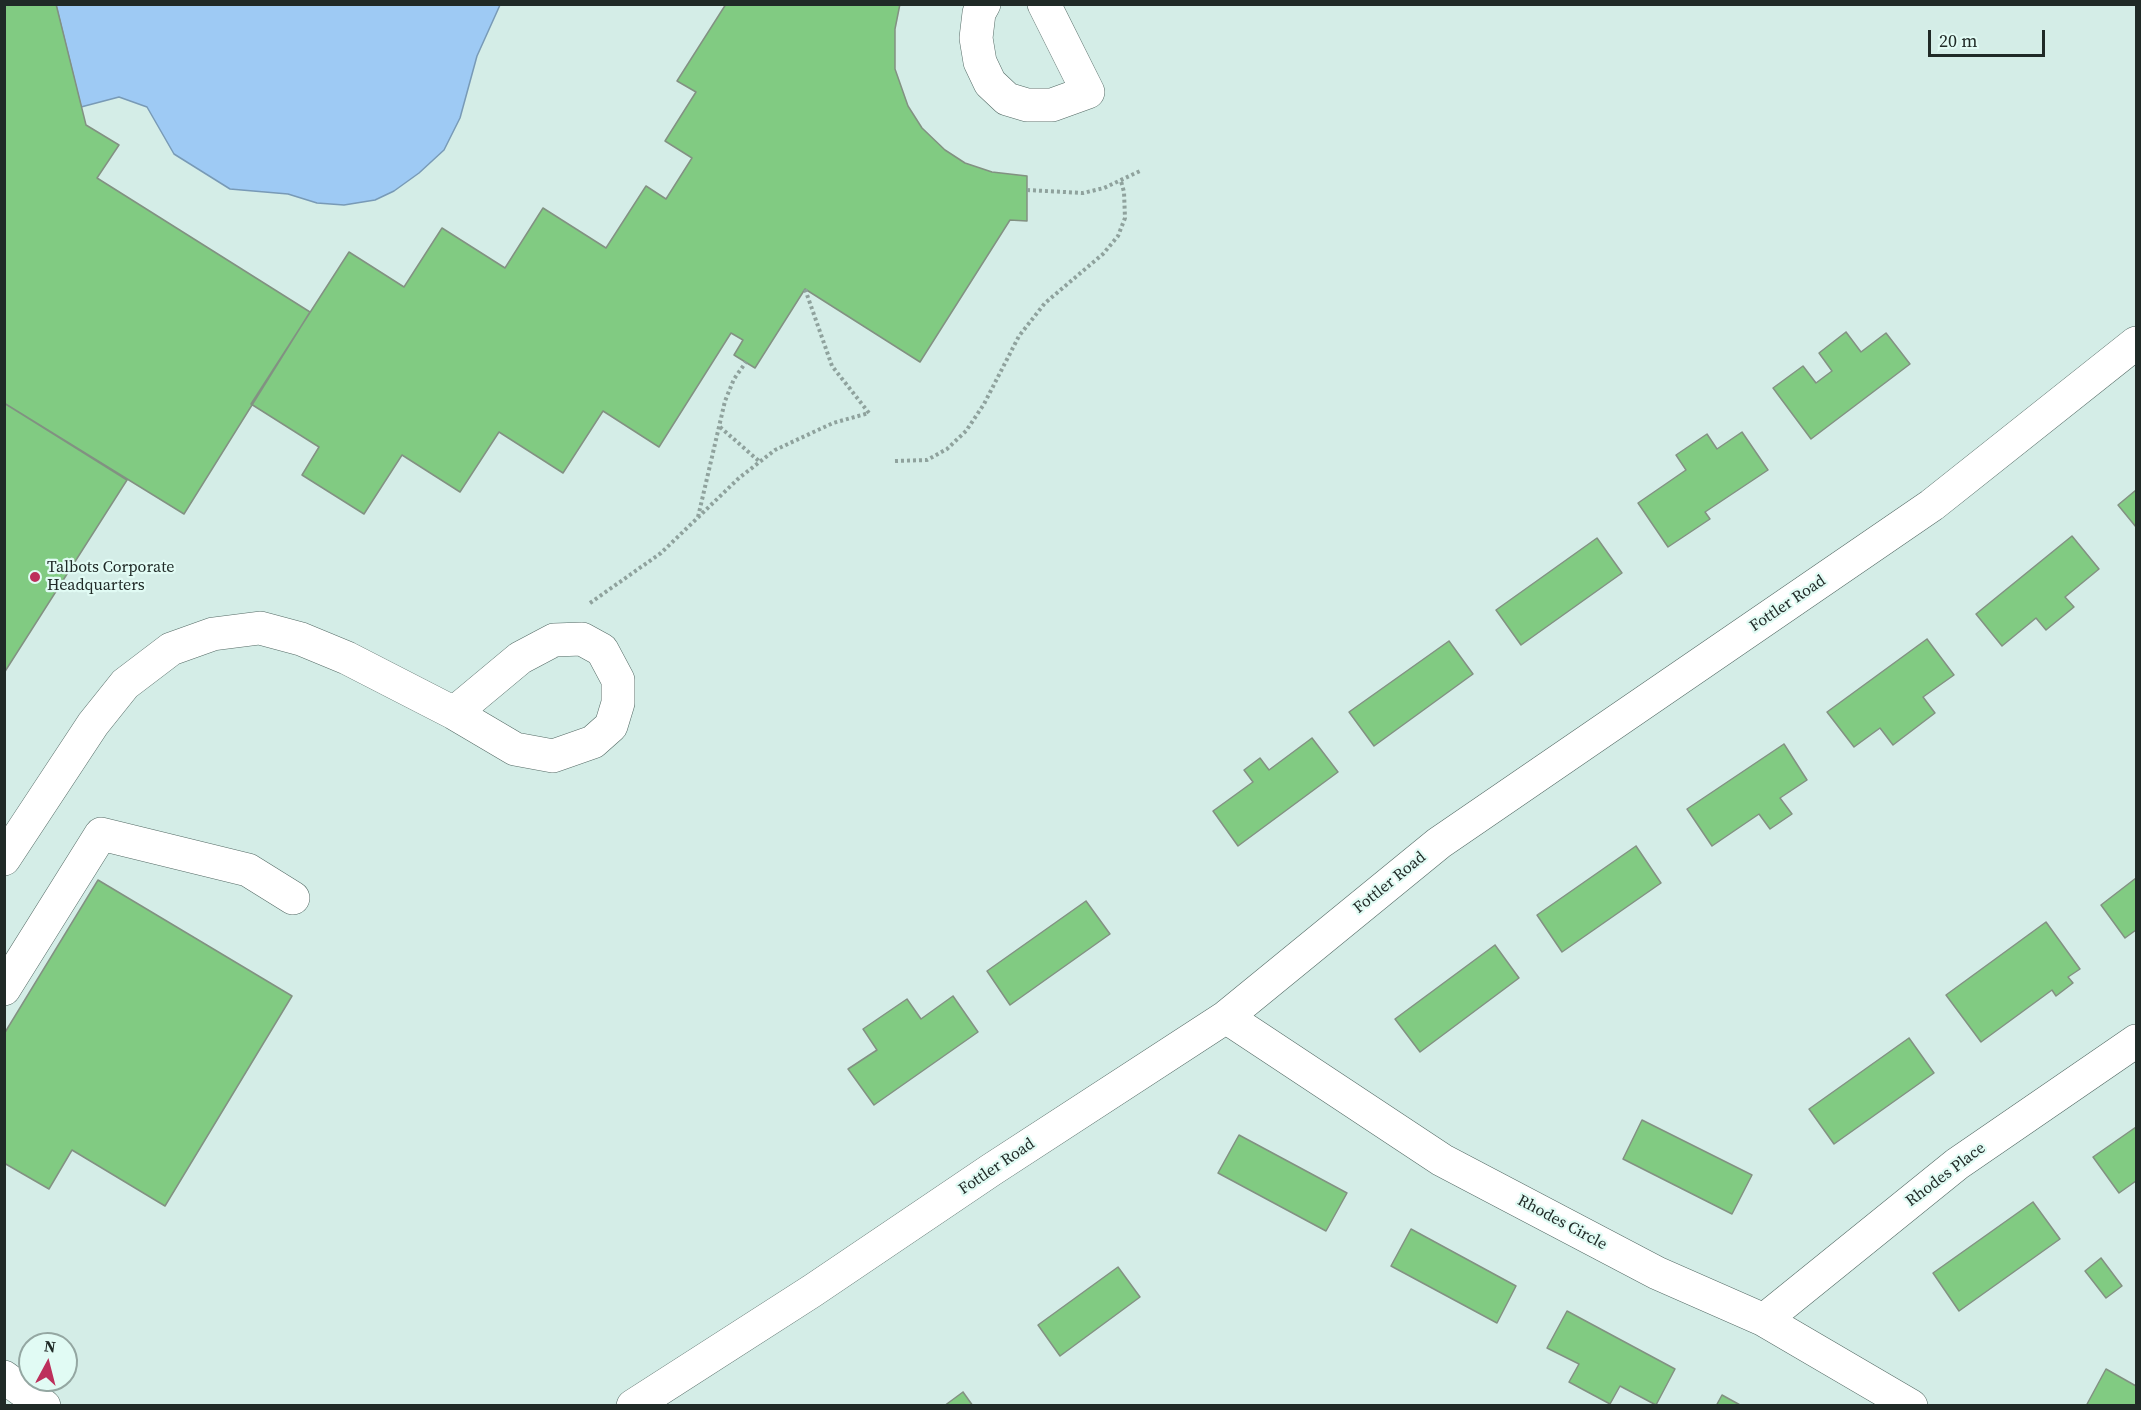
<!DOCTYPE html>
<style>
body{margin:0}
#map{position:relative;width:2141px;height:1410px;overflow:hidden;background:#d4ede7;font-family:"Source Serif 4",serif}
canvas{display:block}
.frame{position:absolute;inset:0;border:6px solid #202a27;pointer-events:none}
.north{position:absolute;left:18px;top:1332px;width:60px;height:60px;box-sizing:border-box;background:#e1fbf4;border:2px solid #94a7a2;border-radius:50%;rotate:7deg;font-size:16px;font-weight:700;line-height:24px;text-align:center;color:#202a27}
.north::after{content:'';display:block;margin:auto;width:21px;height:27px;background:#bd2f5b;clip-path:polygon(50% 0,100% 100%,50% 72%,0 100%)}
.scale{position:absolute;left:1928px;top:30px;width:117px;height:27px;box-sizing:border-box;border:3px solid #202a27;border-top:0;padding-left:8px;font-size:18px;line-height:21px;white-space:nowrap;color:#202a27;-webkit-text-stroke:4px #e1fbf4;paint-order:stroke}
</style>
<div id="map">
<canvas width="2141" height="1410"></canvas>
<div class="frame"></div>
<div class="north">N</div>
<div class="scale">20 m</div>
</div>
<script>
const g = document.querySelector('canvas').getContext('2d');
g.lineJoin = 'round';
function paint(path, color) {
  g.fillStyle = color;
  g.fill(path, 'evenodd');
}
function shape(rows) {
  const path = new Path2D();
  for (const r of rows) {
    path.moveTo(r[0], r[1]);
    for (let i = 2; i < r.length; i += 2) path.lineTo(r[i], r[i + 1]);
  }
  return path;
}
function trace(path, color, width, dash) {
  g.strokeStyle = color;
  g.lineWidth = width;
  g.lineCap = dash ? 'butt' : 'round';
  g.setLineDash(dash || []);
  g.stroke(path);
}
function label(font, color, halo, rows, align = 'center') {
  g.font = font + ' "Source Serif 4",serif';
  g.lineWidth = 4.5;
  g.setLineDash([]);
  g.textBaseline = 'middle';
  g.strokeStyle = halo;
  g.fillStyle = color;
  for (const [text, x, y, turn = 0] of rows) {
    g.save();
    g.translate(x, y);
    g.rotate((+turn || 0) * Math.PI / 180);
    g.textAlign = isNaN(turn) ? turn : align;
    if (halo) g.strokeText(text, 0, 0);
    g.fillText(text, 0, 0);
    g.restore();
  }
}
const water = shape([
 [56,5,500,5,477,56,460,118,444,150,419,173,394,191,375,200,344,205,317,203,288,194,230,189,174,154,147,107,119,97,81,107,56,5]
]);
paint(water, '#9ecaf4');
trace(water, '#789ab6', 1.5);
const building = shape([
 [4,4,56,4,86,125,119,145,97,178,310,312,184,514,4,403,4,4],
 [726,4,900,4,895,29,895,69,908,106,922,128,945,150,965,163,992,172,1027,176,1027,221,1010,220,920,362,805,289,755,368,734,355,743,340,731,333,659,447,603,411,563,473,499,432,460,492,402,455,364,514,302,475,319,447,251,404,349,252,404,287,442,228,505,268,543,208,606,248,646,186,666,199,692,158,665,141,696,92,677,81,726,4],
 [1846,332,1861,352,1886,333,1910,364,1811,439,1773,388,1803,366,1816,383,1832,371,1819,353,1846,332],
 [4,403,127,480,4,673,4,403],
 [1742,432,1768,470,1705,512,1710,519,1668,547,1638,503,1686,470,1676,455,1707,434,1717,449,1742,432],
 [2136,490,2136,527,2118,505,2136,490],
 [2072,536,2099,569,2065,597,2074,607,2046,630,2036,618,2002,646,1976,614,2072,536],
 [1597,538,1622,573,1521,645,1496,610,1597,538],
 [1927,639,1954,675,1923,697,1935,713,1893,745,1880,728,1854,747,1827,712,1927,639],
 [1449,641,1473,674,1374,746,1349,712,1449,641],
 [1312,738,1338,772,1238,846,1213,811,1253,782,1244,770,1260,758,1269,770,1312,738],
 [1784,744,1807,780,1780,798,1792,814,1770,829,1759,814,1712,846,1687,809,1784,744],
 [1636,846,1661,883,1562,952,1537,915,1636,846],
 [2136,878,2136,930,2125,938,2101,905,2136,878],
 [98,880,292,996,165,1206,72,1150,49,1189,4,1163,4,1034,98,880],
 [1086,901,1110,934,1010,1005,987,971,1086,901],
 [2046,922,2080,969,2068,977,2073,983,2056,996,2052,990,1981,1042,1946,995,2046,922],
 [1495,945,1519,978,1420,1052,1395,1019,1495,945],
 [953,996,978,1032,874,1105,848,1069,877,1050,863,1029,907,999,921,1019,953,996],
 [1909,1038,1934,1073,1834,1144,1809,1109,1909,1038],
 [1642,1120,1752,1175,1732,1214,1623,1159,1642,1120],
 [2136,1127,2136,1181,2119,1193,2093,1157,2136,1127],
 [1239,1135,1347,1193,1326,1231,1218,1173,1239,1135],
 [2033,1202,2060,1239,1959,1311,1933,1273,2033,1202],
 [1411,1229,1516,1286,1497,1323,1391,1266,1411,1229],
 [2101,1258,2122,1286,2106,1298,2085,1271,2101,1258],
 [1118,1267,1140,1297,1060,1356,1038,1325,1118,1267],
 [1567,1311,1675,1369,1656,1405,1620,1386,1610,1404,1569,1382,1579,1364,1547,1348,1567,1311],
 [2106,1369,2136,1386,2136,1406,2086,1406,2106,1369],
 [963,1392,973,1406,944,1406,963,1392],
 [1722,1395,1742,1406,1716,1406,1722,1395]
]);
paint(building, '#81cb82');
trace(building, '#829182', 1.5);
const minor = shape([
 [984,4,979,13,976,38,980,62,990,83,1007,99,1027,105,1052,105,1088,92,1044,4],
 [4,859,93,724,125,684,171,649,213,634,260,628,301,639,347,658,454,713,515,749,553,756,593,742,611,726,618,703,618,680,602,650,582,639,554,640,520,658,454,713],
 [4,989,101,834,248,870,293,898],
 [1226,1017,1442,1160,1657,1273,1764,1320,1911,1406],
 [1764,1320,1957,1164,2136,1041],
 [4,1377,44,1406],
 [633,1406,812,1291,991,1170,1226,1017,1439,843,1932,505,2136,343]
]);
trace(minor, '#546a65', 34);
trace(shape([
 [1027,190,1083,193,1104,188,1140,171],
 [720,427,760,462],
 [895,461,927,460,947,449,966,431,984,404,1019,336,1045,303,1103,254,1118,236,1125,218,1124,192,1121,181],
 [698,517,725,401,734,379,746,362],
 [590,603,661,553,739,478,775,450,833,423,869,413,832,366,805,289]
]), '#8fa29d', 4, [3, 3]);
trace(minor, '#fff', 33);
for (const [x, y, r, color] of [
 [35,577,6,"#bd2f5b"]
]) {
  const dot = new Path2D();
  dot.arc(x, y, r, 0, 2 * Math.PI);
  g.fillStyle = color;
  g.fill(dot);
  trace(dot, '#e1fbf4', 2);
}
label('16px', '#202a27', '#e1fbf4', [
 ["Talbots Corporate",47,568],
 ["Headquarters",47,586]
], 'left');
label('16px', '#202a27', '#e1fbf4', [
 ["Fottler Road",1788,604,-34],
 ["Fottler Road",1390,883,-39],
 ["Fottler Road",997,1167,-34],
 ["Rhodes Place",1946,1175,-37],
 ["Rhodes Circle",1562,1223,28]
]);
</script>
